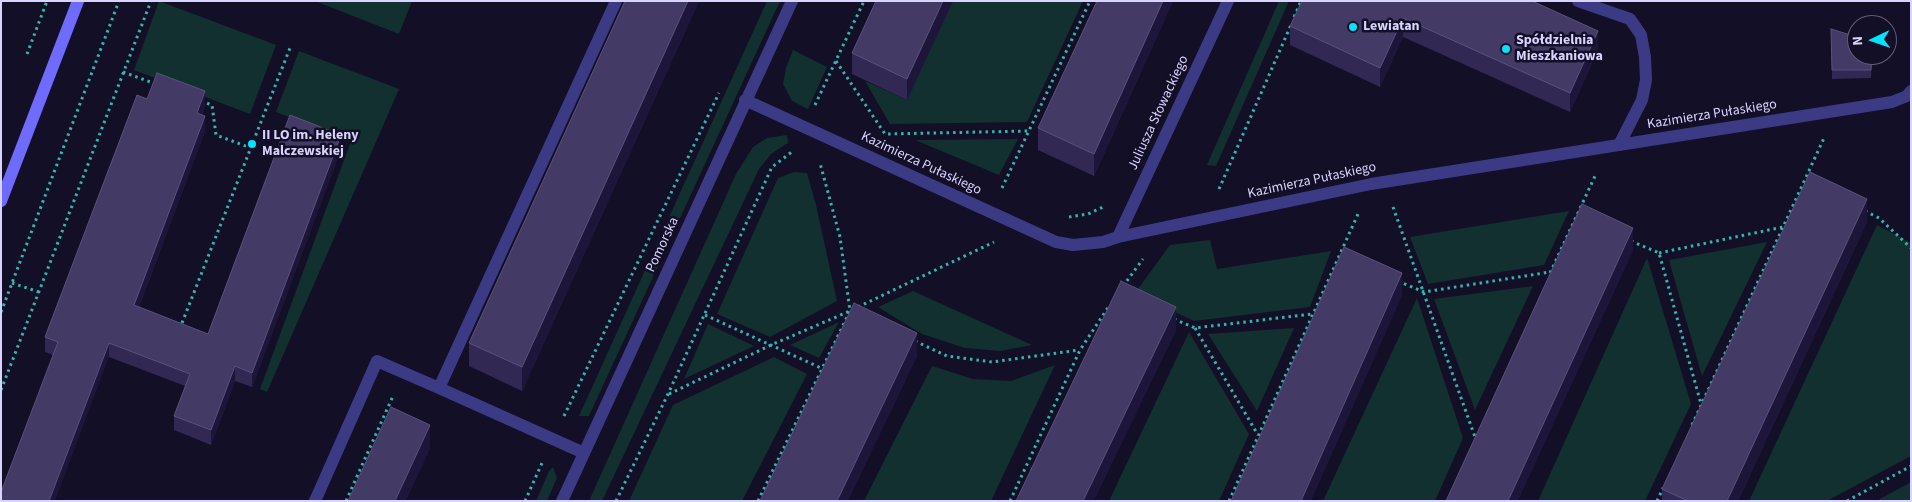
<!DOCTYPE html>
<meta charset="utf-8">
<style>
body{margin:0}
#map{position:relative;width:1912px;height:502px;overflow:hidden;background:#130f26;font-family:"Source Sans 3",sans-serif}
canvas{display:block}
.frame{position:absolute;inset:0;border:2px solid #d9d4ff;pointer-events:none}
.north{position:absolute;left:1847px;top:15px;width:50px;height:50px;box-sizing:border-box;background:#130f26;border:1px solid #625e7d;border-radius:50%;rotate:267deg;font-size:14px;font-weight:700;line-height:20px;text-align:center;color:#d9d4ff}
.north::after{content:'';display:block;margin:auto;width:18px;height:22px;background:#00e5ff;clip-path:polygon(50% 0,100% 100%,50% 72%,0 100%)}
</style>
<div id="map">
<canvas width="1912" height="502"></canvas>
<div class="frame"></div>
<div class="north">N</div>
</div>
<script>
const g = document.querySelector('canvas').getContext('2d');
g.lineJoin = 'round';
function paint(path, color) {
  g.fillStyle = color;
  g.fill(path, 'evenodd');
}
function shape(rows) {
  const path = new Path2D();
  for (const r of rows) {
    path.moveTo(r[0], r[1]);
    for (let i = 2; i < r.length; i += 2) path.lineTo(r[i], r[i + 1]);
  }
  return path;
}
function trace(path, color, width, dash) {
  g.strokeStyle = color;
  g.lineWidth = width;
  g.lineCap = dash ? 'butt' : 'round';
  g.setLineDash(dash || []);
  g.stroke(path);
}
function label(font, color, halo, rows, align = 'center') {
  g.font = font + ' "Source Sans 3",sans-serif';
  g.lineWidth = 5;
  g.setLineDash([]);
  g.textBaseline = 'middle';
  g.strokeStyle = halo;
  g.fillStyle = color;
  for (const [text, x, y, turn = 0] of rows) {
    g.save();
    g.translate(x, y);
    g.rotate((+turn || 0) * Math.PI / 180);
    g.textAlign = isNaN(turn) ? turn : align;
    if (halo) g.strokeText(text, 0, 0);
    g.fillText(text, 0, 0);
    g.restore();
  }
}
paint(shape([
 [159,1,276,45,250,114,134,70],
 [315,1,412,1,399,34],
 [767,1,780,1,589,416,579,416],
 [953,1,1083,1,1027,122,890,124,865,81,907,100],
 [1279,1,1289,1,1216,166,1207,165],
 [793,50,827,67,808,109,792,101,783,84,786,68],
 [299,51,399,89,267,392,260,389,351,141,276,112],
 [787,135,788,143,771,154,759,169,602,501,589,501,736,174,753,147,767,138],
 [1018,139,999,175,915,140],
 [794,172,807,173,816,205,837,301,770,337,717,314,778,178],
 [1569,211,1544,265,1428,284,1410,237],
 [1877,225,1911,243,1911,456,1827,501,1749,501],
 [1210,240,1217,269,1331,251,1310,307,1194,321,1135,293,1170,245],
 [1767,242,1702,376,1669,260],
 [1647,258,1691,404,1645,501,1538,501],
 [1533,286,1475,410,1434,299],
 [913,291,1032,345,1000,351,965,348,922,334,878,307],
 [1417,298,1463,438,1435,501,1323,501],
 [839,322,819,358,790,345],
 [708,324,754,346,684,379],
 [1294,328,1257,411,1208,334],
 [1189,332,1249,434,1219,501,1109,501],
 [774,357,807,374,742,501,629,501,673,405],
 [1055,365,991,501,864,501,932,366,973,379,1011,381],
 [553,467,557,478,547,501,536,501,549,471],
 [1911,482,1911,501,1876,501]
]), '#12302f');
trace(shape([
 [1294,17,1301,1],
 [27,54,47,1],
 [836,61,885,134,1029,131],
 [123,72,156,84],
 [201,101,212,105,216,135,251,148],
 [815,105,864,1],
 [1002,188,1090,1],
 [1219,189,1291,25],
 [1393,207,1475,437],
 [1865,211,1879,218,1911,248],
 [1069,217,1088,214,1103,207],
 [1631,241,1659,253,1701,404],
 [1659,253,1783,227],
 [1550,273,1596,174],
 [1398,281,1424,292,1550,272],
 [12,283,39,292],
 [1123,286,1143,259],
 [858,307,994,242],
 [1,312,119,1],
 [705,315,821,368],
 [1174,319,1195,328,1312,314],
 [182,323,290,48],
 [1195,328,1258,435],
 [915,341,947,356,992,362,1079,350],
 [1,390,151,1],
 [669,394,771,345,850,311],
 [564,416,719,93],
 [1692,425,1824,138],
 [346,501,393,396],
 [525,501,542,463],
 [616,501,668,394,772,167,793,151],
 [758,501,850,311,840,237,820,163],
 [1010,501,1080,350,1109,306],
 [1229,501,1358,214],
 [1657,501,1663,488],
 [1847,501,1911,466]
]), '#2fb8b0', 3, [2.5, 4]);
trace(shape([
 [1578,1,1630,19,1641,35,1645,57,1646,80,1642,100,1619,145],
 [584,453,439,388,616,1],
 [315,501,377,361,439,388]
]), '#3d3a85', 12);
trace(shape([
 [745,100,1056,242,1073,245,1103,242,1118,237,1371,184,1892,102,1907,96,1911,91],
 [1118,237,1228,1],
 [562,501,792,1]
]), '#3d3a85', 12);
trace(shape([
 [1,201,78,1]
]), '#6f6bff', 12);
paint(shape([
 [625,1,699,1,522,391,469,366,469,343],
 [953,1,907,100,852,74,852,53],
 [1097,1,1173,1,1094,176,1038,150,1038,128],
 [1302,1,1598,50,1570,112,1403,37,1380,87,1290,45,1290,26],
 [1831,29,1872,55,1871,78,1832,79],
 [147,99,205,106,202,115,205,131,139,307,208,334,341,149,252,387,235,381,211,445,174,430,174,416,185,386,109,357,53,355,45,352,45,337],
 [1867,222,1738,501,1662,501,1662,489]
]), '#312854');
paint(shape([
 [688,1,699,1,522,391,522,367],
 [943,1,953,1,907,100,907,79],
 [1163,1,1173,1,1094,176,1094,154],
 [1403,18,1403,37,1380,87,1380,68],
 [1598,31,1598,50,1570,112,1570,93],
 [205,91,205,106,197,128,197,113],
 [205,116,205,131,134,320,134,305],
 [341,135,341,149,252,387,252,373],
 [1867,199,1867,222,1738,501,1727,501],
 [1633,228,1633,251,1518,501,1508,501],
 [1402,273,1402,296,1311,501,1301,501],
 [1176,307,1176,331,1094,501,1083,501],
 [917,333,917,357,848,501,837,501],
 [109,343,109,357,55,501,49,501],
 [235,366,235,381,211,445,211,430],
 [430,425,430,449,406,501,395,501]
]), '#1d163a');
const building = shape([
 [625,1,688,1,522,367,469,343,625,1],
 [876,1,943,1,907,79,852,53,876,1],
 [1097,1,1163,1,1094,154,1038,128,1097,1],
 [1302,1,1532,1,1598,31,1570,93,1403,18,1380,68,1290,26,1302,1],
 [1831,29,1857,37,1857,55,1872,55,1871,70,1832,70,1831,29],
 [157,73,205,91,197,113,205,116,134,305,208,334,290,115,341,135,252,373,235,366,211,430,174,416,190,374,109,343,49,501,1,501,1,492,58,342,45,337,137,95,147,99,157,73],
 [1810,172,1867,199,1727,501,1688,501,1662,489,1810,172],
 [1582,204,1633,228,1508,501,1446,501,1582,204],
 [1344,247,1402,273,1301,501,1231,501,1344,247],
 [1121,281,1176,307,1083,501,1016,501,1121,281],
 [854,303,917,333,837,501,760,501,854,303],
 [391,407,430,425,395,501,348,501,391,407]
]);
paint(building, '#433a66');
trace(building, '#5a527e', 1);
for (const [x, y, r, color] of [
 [1353,27,5,"#00e5ff"],
 [1506,49,5,"#00e5ff"],
 [252,144,5,"#00e5ff"]
]) {
  const dot = new Path2D();
  dot.arc(x, y, r, 0, 2 * Math.PI);
  g.fillStyle = color;
  g.fill(dot);
  trace(dot, '#130f26', 2);
}
label('bold 14px', '#d9d4ff', '#130f26', [
 ["Lewiatan",1363,27],
 ["Spółdzielnia",1516,41],
 ["Mieszkaniowa",1516,57],
 ["II LO im. Heleny",262,136],
 ["Malczewskiej",262,152]
], 'left');
label('14px', '#d9d4ff', '#130f26', [
 ["Juliusza Słowackiego",1159,113,-65],
 ["Kazimierza Pułaskiego",1712,115,-9],
 ["Kazimierza Pułaskiego",921,164,25],
 ["Kazimierza Pułaskiego",1312,181,-12],
 ["Pomorska",663,245,-65]
]);
</script>
